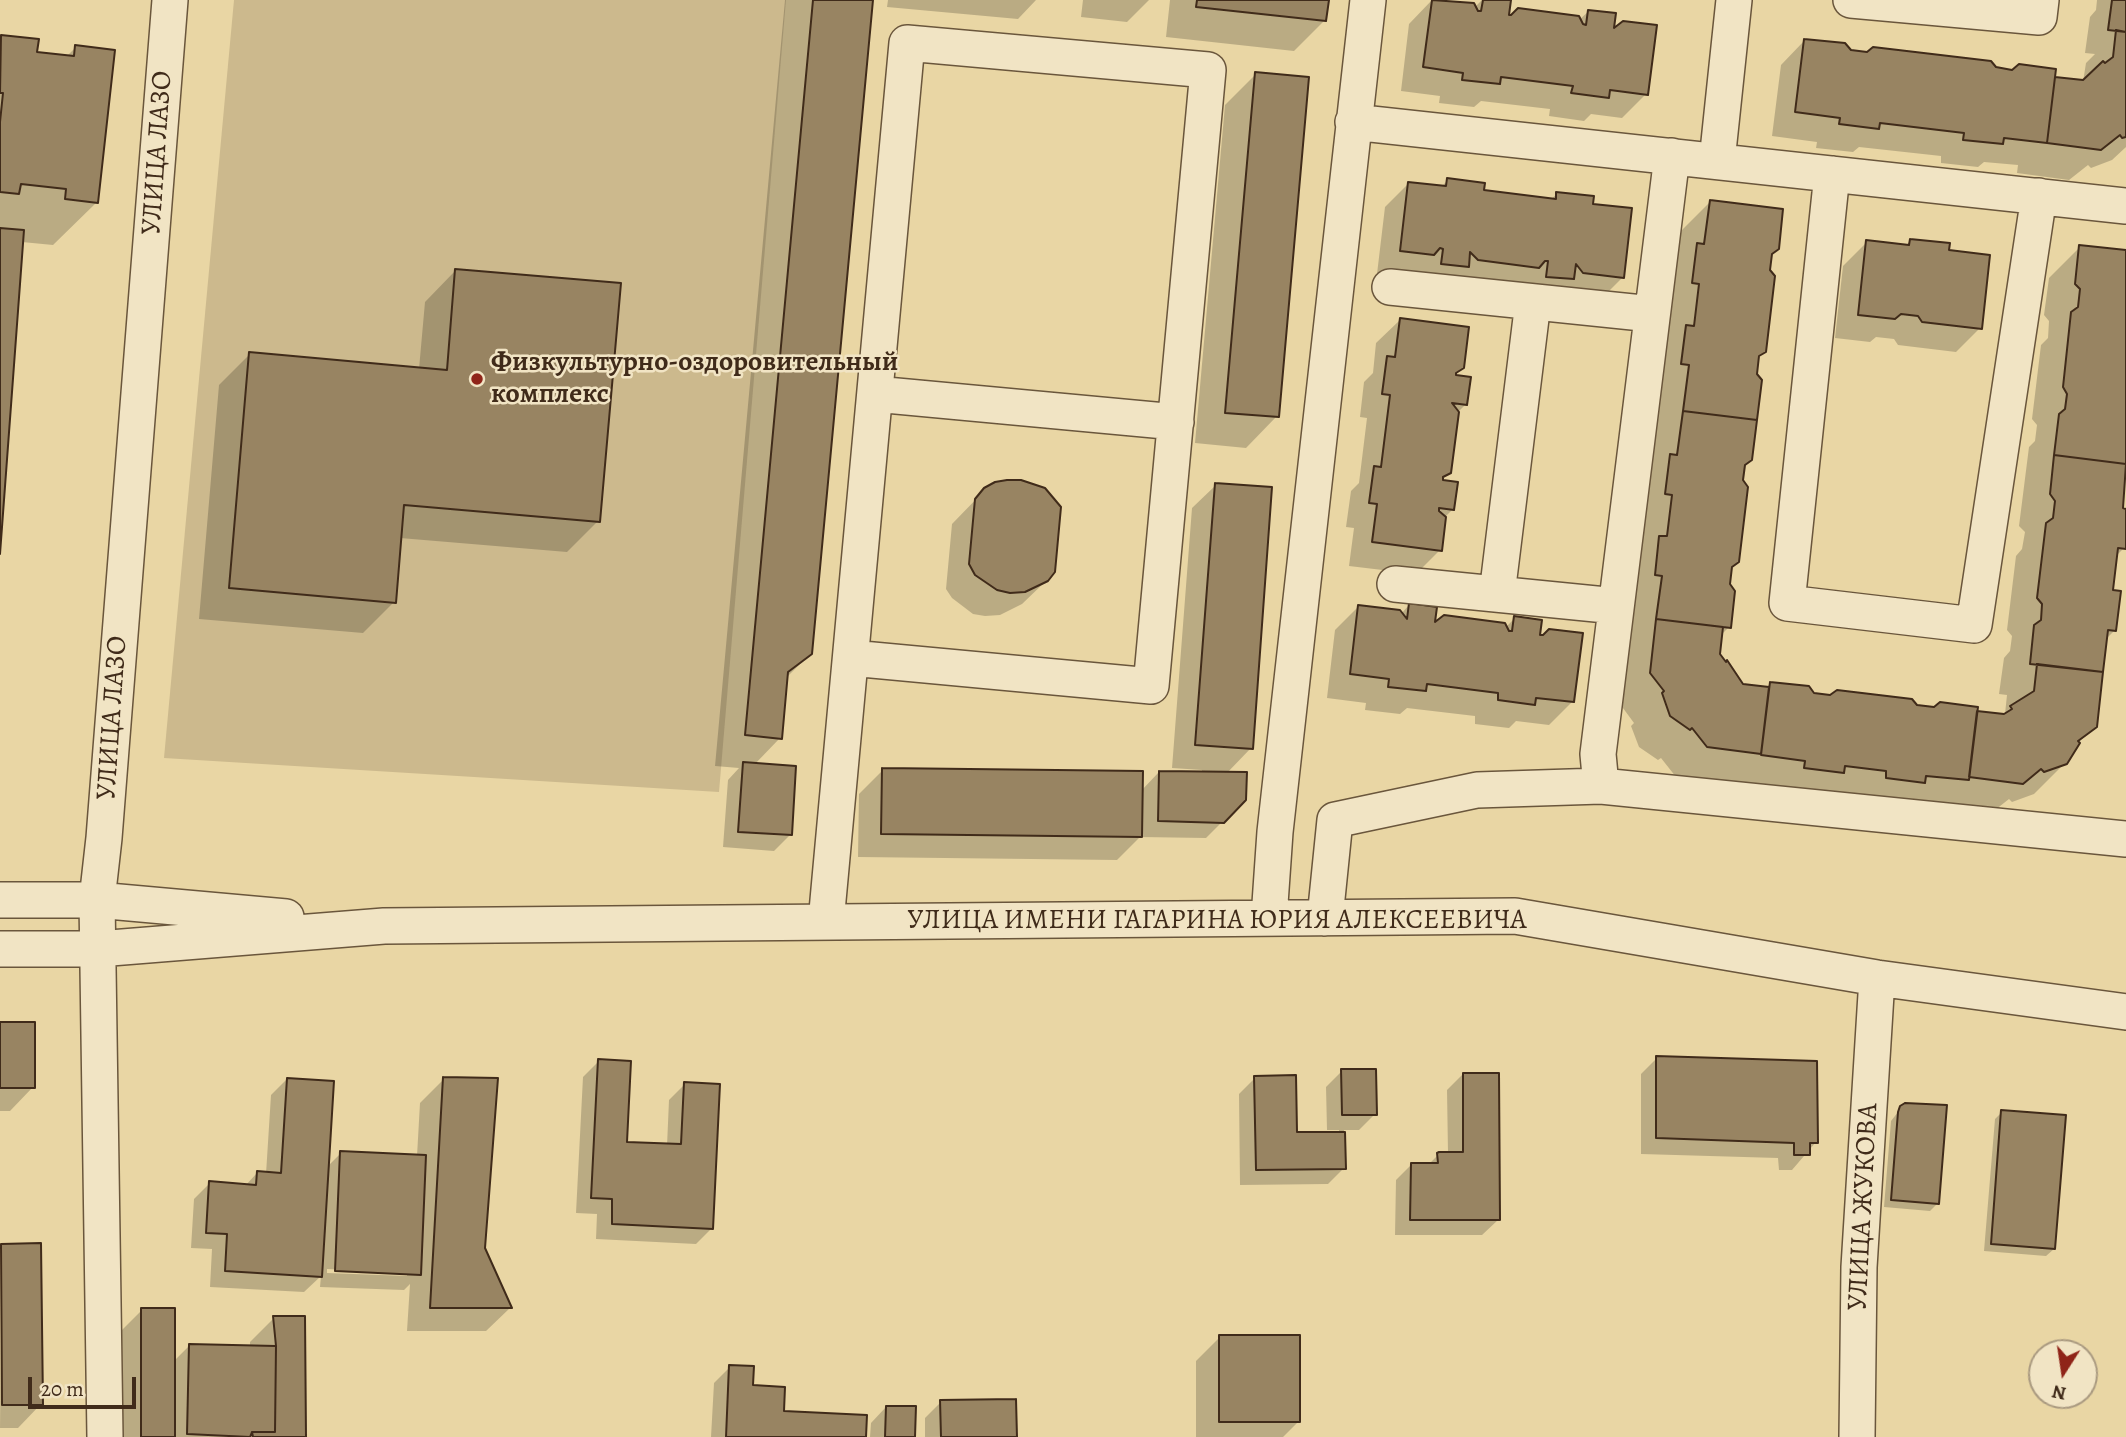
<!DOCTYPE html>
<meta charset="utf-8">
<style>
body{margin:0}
#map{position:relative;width:2126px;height:1437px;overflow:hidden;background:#e9d6a4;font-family:Alegreya,serif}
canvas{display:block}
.north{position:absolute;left:2028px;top:1339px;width:70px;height:70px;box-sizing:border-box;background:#f1e4c4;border:2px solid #aa9a80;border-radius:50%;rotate:192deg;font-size:19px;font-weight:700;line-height:28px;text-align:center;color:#402b1a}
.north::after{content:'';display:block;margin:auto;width:24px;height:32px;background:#8f2418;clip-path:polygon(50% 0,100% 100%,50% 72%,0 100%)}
.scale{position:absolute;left:28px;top:1377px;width:108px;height:32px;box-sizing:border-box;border:4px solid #402b1a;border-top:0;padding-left:9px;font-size:21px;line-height:24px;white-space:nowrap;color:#402b1a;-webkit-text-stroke:5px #f1e4c4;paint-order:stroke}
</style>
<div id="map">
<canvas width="2126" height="1437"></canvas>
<div class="north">N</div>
<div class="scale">20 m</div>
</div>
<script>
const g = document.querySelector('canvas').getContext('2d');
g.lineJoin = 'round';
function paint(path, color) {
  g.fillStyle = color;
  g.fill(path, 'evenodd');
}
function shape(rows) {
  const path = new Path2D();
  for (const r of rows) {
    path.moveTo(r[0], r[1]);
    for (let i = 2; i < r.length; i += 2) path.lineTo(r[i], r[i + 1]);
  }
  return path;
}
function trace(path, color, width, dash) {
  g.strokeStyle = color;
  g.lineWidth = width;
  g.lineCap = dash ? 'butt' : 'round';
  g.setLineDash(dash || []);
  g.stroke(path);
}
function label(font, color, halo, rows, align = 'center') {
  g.font = font + ' Alegreya,serif';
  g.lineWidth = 5;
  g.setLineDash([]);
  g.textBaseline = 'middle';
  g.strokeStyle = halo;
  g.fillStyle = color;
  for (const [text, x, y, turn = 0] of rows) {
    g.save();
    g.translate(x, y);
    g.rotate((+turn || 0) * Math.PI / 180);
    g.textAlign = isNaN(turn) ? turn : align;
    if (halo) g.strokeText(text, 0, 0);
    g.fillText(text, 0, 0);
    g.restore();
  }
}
paint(shape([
 [234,0,786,0,719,792,164,758]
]), '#ccb98d');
paint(shape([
 [785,0,871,0,811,653,786,678,780,738,754,765,790,835,774,851,723,847,728,780,739,768,715,766],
 [888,0,1036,0,1018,19,887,7],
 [1083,0,1149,0,1127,22,1081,17],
 [1170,0,1327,0,1325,20,1294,51,1166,37],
 [1432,0,1473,5,1474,8,1482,0,1497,0,1507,16,1579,20,1589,11,1612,32,1646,94,1622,118,1591,114,1584,121,1549,116,1550,109,1481,101,1474,107,1439,103,1440,96,1401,91,1409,24],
 [2097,0,2126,0,2126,147,2112,160,2091,168,2088,165,2069,180,2017,173,2018,165,1984,162,1978,167,1941,163,1941,156,1859,147,1853,152,1816,148,1817,142,1772,136,1781,65,1804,41,1850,52,1995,69,2052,82,2083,82,2086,63,2095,54,2085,53,2090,17,2096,10],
 [2,37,36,53,66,57,76,47,97,202,53,245,22,242,0,531,0,39],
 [1256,74,1277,416,1246,448,1195,443,1225,105],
 [1448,180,1482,192,1550,200,1557,194,1591,205,1623,277,1599,301,1418,287,1420,272,1415,272,1408,278,1377,274,1385,207,1409,183,1441,187],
 [1710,202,1770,255,1728,585,1729,627,1720,636,1718,654,1742,685,1766,688,1771,683,1813,695,2005,714,2007,695,1999,694,2004,658,2010,651,2012,636,2007,630,2016,556,2022,549,2025,532,2019,526,2029,447,2035,441,2037,425,2032,419,2041,345,2048,338,2049,321,2044,315,2049,278,2080,247,2126,252,2126,469,2121,510,2126,511,2126,531,2124,548,2116,556,2111,591,2115,630,2106,639,2095,726,2078,743,2065,763,2034,794,2012,802,2009,799,1990,814,1676,777,1661,758,1658,760,1639,747,1631,726,1634,723,1620,704,1679,233],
 [1910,241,1947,252,1980,328,1956,352,1898,345,1894,339,1876,337,1870,342,1835,338,1843,266,1867,242,1905,247],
 [456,270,598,521,567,552,400,538,394,602,363,633,199,619,219,385,250,354,419,369,425,302],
 [1400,320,1462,368,1453,377,1466,404,1457,413,1449,472,1440,482,1453,509,1444,518,1440,550,1416,574,1349,566,1354,528,1346,527,1351,491,1359,483,1367,418,1360,417,1364,382,1373,373,1376,343],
 [1216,485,1251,748,1226,774,1223,821,1206,838,1140,837,1117,860,858,857,859,794,883,770,1141,791,1159,772,1202,773,1202,770,1172,768,1192,508],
 [985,490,1047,580,1022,604,1000,615,985,616,973,614,952,598,946,589,952,524],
 [1409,605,1433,626,1505,628,1515,618,1538,636,1573,701,1549,725,1516,721,1509,728,1475,724,1475,716,1407,708,1400,714,1365,710,1366,703,1327,698,1335,630,1359,606,1401,614],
 [0,1024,33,1087,10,1111,0,1111],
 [1657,1058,1816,1142,1792,1170,1779,1170,1778,1158,1641,1154,1641,1074],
 [599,1061,625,1144,667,1146,669,1100,685,1084,712,1228,696,1244,596,1239,597,1214,576,1213,583,1077],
 [1342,1071,1375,1114,1359,1130,1344,1130,1344,1168,1328,1184,1240,1185,1239,1094,1255,1078,1295,1134,1339,1133,1339,1130,1327,1130,1326,1087],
 [1463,1074,1498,1220,1482,1235,1395,1235,1396,1180,1412,1164,1428,1165,1440,1153,1448,1153,1447,1090],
 [287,1079,327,1167,341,1153,417,1156,420,1103,444,1079,484,1248,510,1308,486,1331,407,1331,410,1284,404,1290,320,1287,321,1276,304,1292,210,1287,212,1249,191,1248,194,1199,210,1183,245,1186,257,1173,266,1174,271,1095],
 [327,1269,407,1273,407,1276,327,1273],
 [1902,1107,1938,1203,1930,1211,1884,1207,1891,1121],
 [2002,1112,2054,1249,2046,1256,1984,1251,1995,1119],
 [2,1246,41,1404,18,1428,0,1428],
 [142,1310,174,1361,189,1346,250,1347,250,1342,274,1318,305,1437,118,1437,118,1334],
 [1220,1337,1298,1422,1283,1437,1196,1437,1196,1361],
 [730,1367,782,1412,864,1437,711,1437,714,1383],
 [941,1402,1015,1437,925,1437,925,1418],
 [886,1407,913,1437,870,1437,871,1423]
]), '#0003');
const building = shape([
 [813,0,873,0,812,654,788,672,782,739,745,735,813,0],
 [1197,0,1329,0,1326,21,1196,7,1197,0],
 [1432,0,1474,3,1478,11,1481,11,1483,0,1511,0,1509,15,1511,15,1518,8,1579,16,1583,24,1586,25,1588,10,1616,13,1614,28,1623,21,1657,25,1648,95,1610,90,1609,98,1571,93,1573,86,1501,77,1500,84,1462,80,1463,73,1423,67,1432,0],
 [2112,0,2126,0,2126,32,2108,30,2112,0],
 [2116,30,2126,32,2126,137,2122,138,2120,135,2101,150,2047,143,2055,77,2083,80,2103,61,2105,63,2113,57,2116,30],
 [1,35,39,39,37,52,74,56,75,45,115,50,98,203,65,199,66,189,21,184,19,194,0,192,0,122,3,93,0,93,1,35],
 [1804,39,1845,43,1851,50,1867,52,1873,47,1991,61,1996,67,2012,70,2019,64,2056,69,2047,143,2004,138,2003,144,1963,140,1964,133,1880,123,1879,129,1839,124,1840,118,1795,112,1804,39],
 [1255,72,1309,77,1279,417,1225,413,1255,72],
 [1447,178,1485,183,1484,190,1556,199,1556,192,1594,196,1593,204,1632,208,1624,278,1583,273,1576,264,1574,279,1546,277,1548,261,1545,261,1539,268,1478,260,1470,252,1469,267,1441,264,1443,249,1440,248,1434,255,1400,251,1408,182,1446,186,1447,178],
 [1710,200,1783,209,1779,249,1772,254,1770,270,1775,276,1766,352,1759,356,1757,374,1762,380,1757,420,1683,411,1689,365,1681,364,1686,325,1694,326,1699,284,1692,283,1697,243,1704,244,1710,200],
 [0,228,24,230,0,554,0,228],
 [1910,239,1950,243,1949,250,1990,255,1982,329,1922,322,1918,316,1901,314,1895,319,1858,315,1866,240,1909,245,1910,239],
 [2079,245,2126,250,2126,464,2054,455,2059,414,2065,409,2067,394,2063,387,2071,312,2078,307,2080,289,2075,284,2079,245],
 [455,269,621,283,600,522,404,505,396,603,229,588,249,352,447,370,455,269],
 [1400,318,1469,327,1464,368,1456,373,1456,375,1471,377,1467,405,1452,403,1459,412,1451,473,1443,477,1443,480,1458,482,1454,510,1439,508,1439,511,1446,517,1442,551,1372,542,1377,504,1369,503,1374,466,1381,467,1390,395,1382,394,1387,356,1395,357,1400,318],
 [1683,411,1757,420,1752,460,1745,465,1743,480,1748,487,1739,562,1732,567,1730,584,1735,591,1731,628,1656,619,1662,576,1655,575,1659,536,1667,536,1672,495,1665,494,1670,454,1677,455,1683,411],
 [2054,455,2126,464,2123,508,2126,509,2126,549,2118,548,2113,590,2121,591,2116,631,2108,630,2103,672,2030,664,2034,625,2041,620,2042,604,2037,598,2046,523,2053,518,2055,501,2050,494,2054,455],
 [1007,480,1021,480,1045,488,1061,507,1055,572,1048,581,1025,592,1010,593,997,590,975,575,969,564,975,499,984,488,995,482,1007,480],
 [1215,483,1272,487,1253,749,1195,745,1215,483],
 [1409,603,1437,607,1435,622,1444,615,1505,623,1509,631,1512,631,1514,616,1542,620,1540,635,1543,635,1549,629,1583,633,1574,702,1536,698,1535,705,1498,700,1498,693,1427,684,1426,691,1388,687,1389,679,1350,674,1358,605,1400,610,1407,619,1409,603],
 [1656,619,1723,627,1720,654,1726,662,1727,660,1743,684,1769,687,1761,754,1707,747,1692,728,1690,730,1670,716,1662,693,1664,691,1650,673,1656,619],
 [2037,664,2103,672,2097,727,2078,741,2080,743,2067,764,2044,772,2041,769,2023,784,1969,777,1977,711,2004,714,2012,709,2010,706,2034,691,2037,664],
 [1770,682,1809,686,1814,693,1830,695,1837,690,1912,699,1917,705,1934,707,1940,702,1978,707,1969,780,1926,776,1925,783,1886,778,1886,771,1845,766,1844,773,1804,768,1805,761,1761,755,1770,682],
 [743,762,796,766,792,835,738,832,743,762],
 [882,768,1143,771,1142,837,881,834,882,768],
 [1159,771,1247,772,1246,800,1224,823,1158,821,1159,771],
 [0,1022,35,1022,35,1088,0,1088,0,1022],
 [1656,1056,1817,1061,1818,1143,1810,1143,1810,1155,1794,1155,1794,1143,1656,1138,1656,1056],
 [598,1059,631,1061,627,1142,681,1144,684,1082,720,1084,713,1229,612,1224,612,1199,591,1198,598,1059],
 [1341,1069,1376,1069,1377,1115,1342,1115,1341,1069],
 [1463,1073,1499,1073,1500,1220,1410,1220,1411,1163,1438,1163,1437,1153,1439,1152,1463,1152,1463,1073],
 [1296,1075,1297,1132,1345,1132,1346,1169,1256,1170,1254,1076,1296,1075],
 [443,1077,498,1078,485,1248,512,1308,430,1308,443,1077],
 [287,1078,334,1081,322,1277,225,1271,227,1234,206,1233,209,1181,256,1185,257,1171,281,1173,287,1078],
 [1905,1103,1947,1105,1939,1204,1891,1200,1898,1112,1900,1106,1905,1103],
 [2001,1110,2066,1115,2055,1249,1991,1244,2001,1110],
 [340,1151,426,1155,421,1275,335,1271,340,1151],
 [41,1243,43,1405,2,1405,1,1244,41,1243],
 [141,1308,175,1308,175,1437,141,1437,141,1308],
 [273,1316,305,1316,306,1437,253,1437,252,1432,275,1432,276,1346,273,1316],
 [1219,1335,1300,1335,1300,1422,1219,1422,1219,1335],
 [189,1344,276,1346,275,1432,252,1432,250,1437,187,1434,189,1344],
 [729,1365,754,1366,753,1385,785,1387,784,1411,867,1415,866,1437,726,1437,729,1365],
 [1016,1399,1017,1437,941,1437,940,1400,1016,1399],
 [886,1406,916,1406,915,1437,885,1437,886,1406]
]);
paint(building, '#988462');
trace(building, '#402b1a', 2);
const minor = shape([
 [1851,0,2039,17,2041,0],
 [1353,122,2126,206],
 [1717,161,1734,0],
 [1832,174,1787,603,1974,625,2039,196],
 [1390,287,1652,314],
 [875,394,1176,422],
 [1395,584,1616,606],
 [1497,594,1533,302],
 [1601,786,1598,754,1672,156],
 [0,900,97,900,286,917],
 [1269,918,1275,832,1368,0],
 [1325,918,1335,820,1477,790,1601,786,2126,839],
 [826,922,907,43,1208,70,1151,686,851,658],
 [0,949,98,949,384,926,1515,916,1877,978,2126,1012],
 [105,1437,97,900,104,838,170,0],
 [1857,1437,1859,1267,1877,978]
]);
trace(minor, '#6a563c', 38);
trace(minor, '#f1e4c4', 35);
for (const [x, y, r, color] of [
 [477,379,7,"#8f2418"]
]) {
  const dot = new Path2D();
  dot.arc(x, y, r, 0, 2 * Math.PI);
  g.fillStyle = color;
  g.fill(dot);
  trace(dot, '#f1e4c4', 2.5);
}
label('28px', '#402b1a', '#f1e4c4', [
 ["УЛИЦА ЛАЗО",158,153,-86],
 ["УЛИЦА ЛАЗО",113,718,-86],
 ["УЛИЦА ИМЕНИ ГАГАРИНА ЮРИЯ АЛЕКСЕЕВИЧА",1217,921],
 ["УЛИЦА ЖУКОВА",1864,1207,-87]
]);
label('bold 28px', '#402b1a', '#f1e4c4', [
 ["Физкультурно-оздоровительный",491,363],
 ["комплекс",491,395]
], 'left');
</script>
